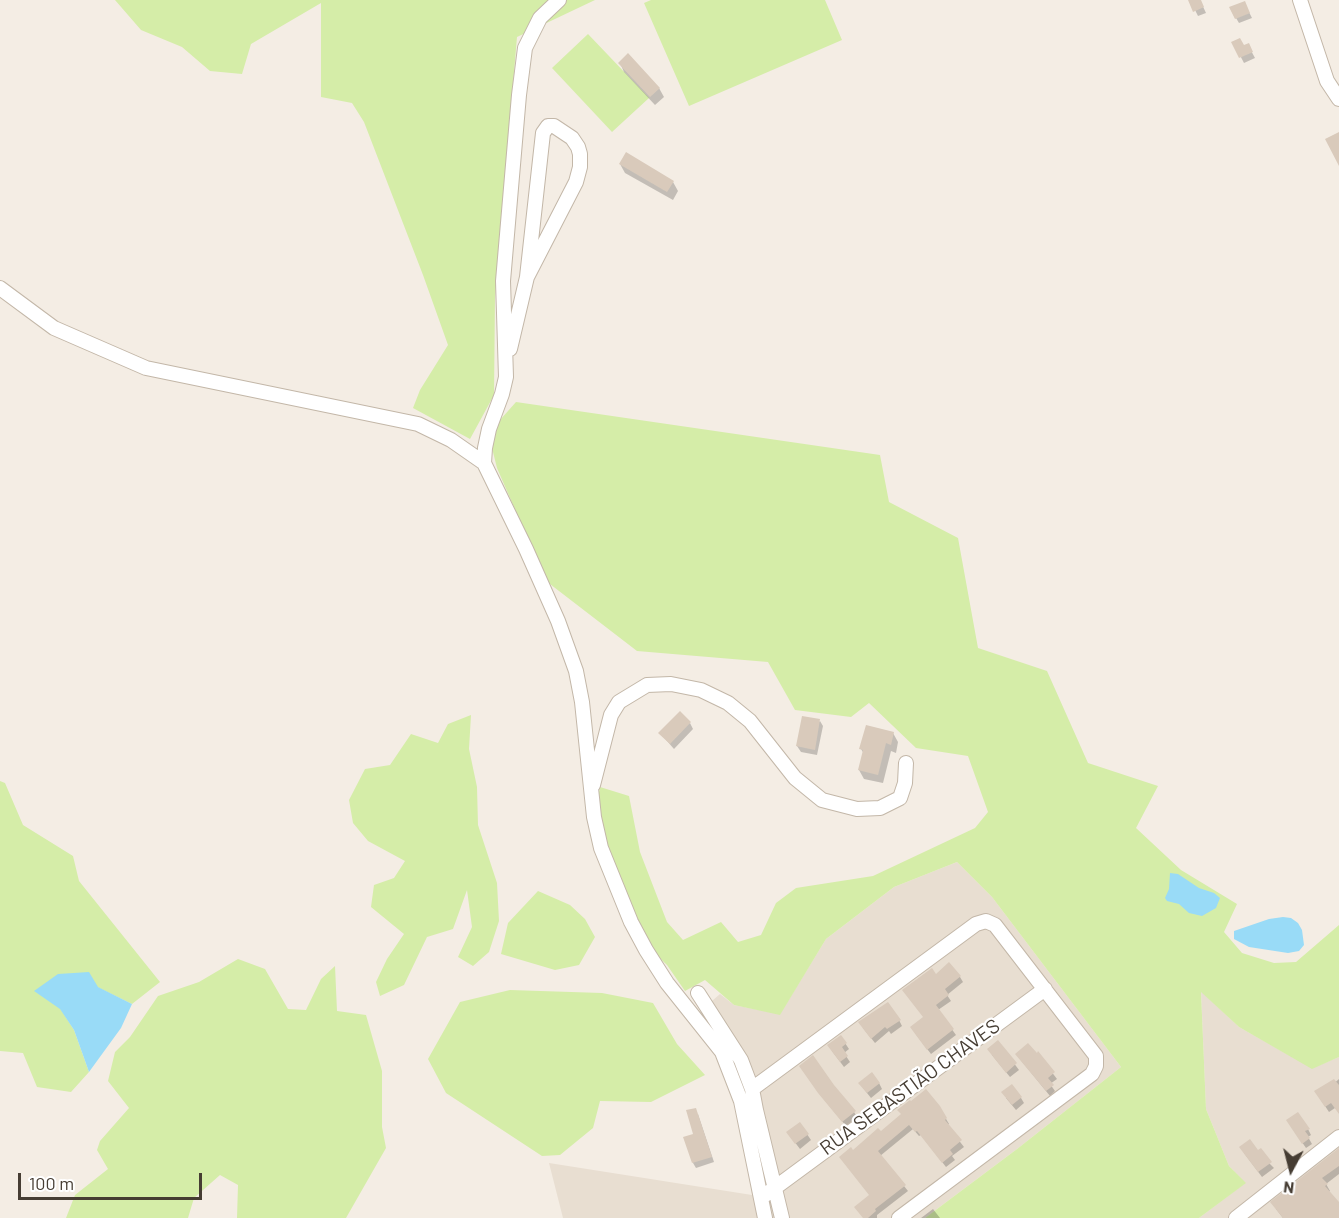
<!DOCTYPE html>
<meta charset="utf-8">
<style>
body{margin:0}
#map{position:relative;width:1339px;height:1218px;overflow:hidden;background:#f4ede4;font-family:Barlow,sans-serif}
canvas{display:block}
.north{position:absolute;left:1261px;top:1140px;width:60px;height:60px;-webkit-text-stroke:4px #fff;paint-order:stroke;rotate:187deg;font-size:16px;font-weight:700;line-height:24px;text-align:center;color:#463d33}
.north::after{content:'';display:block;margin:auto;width:21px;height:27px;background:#463d33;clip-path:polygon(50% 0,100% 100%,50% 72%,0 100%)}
.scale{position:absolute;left:18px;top:1173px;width:184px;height:27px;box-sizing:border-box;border:3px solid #463d33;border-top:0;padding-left:8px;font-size:18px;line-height:21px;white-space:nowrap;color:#463d33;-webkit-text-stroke:4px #fff;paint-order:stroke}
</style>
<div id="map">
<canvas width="1339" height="1218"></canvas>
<div class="north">N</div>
<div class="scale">100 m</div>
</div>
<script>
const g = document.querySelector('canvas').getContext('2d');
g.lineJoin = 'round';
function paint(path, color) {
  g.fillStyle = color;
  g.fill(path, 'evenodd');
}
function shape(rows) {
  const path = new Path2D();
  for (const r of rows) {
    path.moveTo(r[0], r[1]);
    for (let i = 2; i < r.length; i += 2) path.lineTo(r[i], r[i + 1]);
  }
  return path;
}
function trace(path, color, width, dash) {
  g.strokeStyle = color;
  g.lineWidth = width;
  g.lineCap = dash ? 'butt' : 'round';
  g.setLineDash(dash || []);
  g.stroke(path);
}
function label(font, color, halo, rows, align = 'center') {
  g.font = font + ' Barlow,sans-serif';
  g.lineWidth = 4.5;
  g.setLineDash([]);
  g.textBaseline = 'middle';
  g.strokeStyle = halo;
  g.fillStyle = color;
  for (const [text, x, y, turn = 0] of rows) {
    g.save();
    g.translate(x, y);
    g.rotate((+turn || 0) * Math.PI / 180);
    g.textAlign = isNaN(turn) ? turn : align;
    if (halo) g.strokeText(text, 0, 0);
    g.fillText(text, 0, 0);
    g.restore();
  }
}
paint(shape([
 [957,862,992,897,1121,1067,1017,1149,925,1218,563,1218,549,1163,752,1195,738,1108,724,1067,690,1020,720,994,734,1005,780,1014,826,939,894,887],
 [1201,991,1239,1027,1312,1068,1339,1057,1339,1218,1199,1218,1245,1183,1229,1166,1206,1109]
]), '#e8ded1');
paint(shape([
 [115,0,595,0,517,37,495,297,494,395,470,439,413,408,420,390,448,345,423,275,364,122,352,103,321,97,321,3,251,44,242,74,210,71,182,47,141,30],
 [651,0,825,0,842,40,689,106,644,3],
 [588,34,649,98,612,132,552,68],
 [516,402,880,455,889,502,958,538,978,648,1047,671,1088,763,1158,786,1136,828,1181,870,1237,904,1224,932,1242,953,1274,963,1296,962,1339,925,1339,1057,1312,1069,1239,1027,1201,992,1206,1109,1229,1166,1246,1183,1199,1218,925,1218,1017,1149,1121,1067,992,897,957,862,894,887,826,939,780,1015,734,1005,705,980,685,991,667,965,646,945,608,857,595,813,600,787,629,796,640,852,667,922,683,940,721,922,738,942,761,935,776,903,796,888,873,876,975,828,988,812,968,756,916,748,869,703,851,717,795,710,768,662,637,651,546,581,497,468,492,448,494,435,500,420],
 [471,715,469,749,477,787,478,825,497,883,499,921,489,952,473,966,458,957,472,927,467,890,453,929,427,937,404,985,380,996,376,982,387,959,404,934,371,907,374,885,394,878,405,861,368,841,353,823,349,800,365,769,390,765,411,734,438,743,448,724],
 [0,781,5,783,23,825,73,856,79,881,160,982,132,1004,97,987,35,991,60,1008,74,1030,89,1072,71,1092,37,1087,23,1053,0,1051],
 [538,891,570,905,585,919,595,937,579,965,555,970,501,954,508,923],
 [238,959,265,969,288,1009,306,1010,321,979,335,966,337,1011,366,1015,382,1071,382,1127,386,1148,346,1218,237,1218,238,1185,220,1175,194,1198,188,1218,66,1218,75,1195,108,1169,97,1150,100,1141,129,1108,108,1081,115,1052,130,1037,158,996,199,982],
 [510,990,602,993,653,1003,677,1044,705,1075,651,1102,600,1101,593,1128,560,1155,542,1156,446,1093,428,1059,460,1002]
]), '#d5eda8');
paint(shape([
 [1170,873,1178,874,1199,888,1214,893,1220,898,1216,908,1202,916,1189,913,1179,904,1167,901,1165,898,1169,889],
 [1283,917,1291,918,1298,923,1302,930,1304,945,1299,951,1288,953,1249,947,1234,939,1234,931,1269,919],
 [89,972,98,987,132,1004,121,1028,89,1072,74,1030,60,1009,34,991,58,974]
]), '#99dbf7');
paint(shape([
 [1190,0,1200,0,1206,13,1198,16],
 [1247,8,1252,18,1239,23,1236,18],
 [1233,42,1243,47,1248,45,1255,58,1244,63],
 [620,63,659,88,664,97,655,105,624,72],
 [620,164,673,182,678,191,673,200,625,173],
 [820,721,823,726,817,755,801,752,797,746],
 [690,723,693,729,674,749,660,733],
 [893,733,898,742,896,753,891,751,883,783,864,779,859,770,864,754,861,749],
 [936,976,960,977,963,982,947,995,951,1001,938,1010,956,1035,931,1054,915,1033,925,1018],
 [899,1020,902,1026,891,1034,889,1031,875,1043,863,1028],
 [841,1037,849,1049,844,1053,850,1062,844,1067,832,1051],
 [998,1042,1019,1070,1010,1077,992,1055],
 [1038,1054,1057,1079,1050,1084,1055,1091,1050,1096,1020,1059],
 [1339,1079,1339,1112,1335,1108,1329,1112,1319,1097],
 [879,1083,882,1089,871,1098,863,1088],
 [823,1098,854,1112,857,1117,846,1126],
 [1006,1098,1021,1098,1024,1103,1016,1110],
 [939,1107,949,1124,947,1125,964,1147,952,1156,955,1160,946,1167,921,1135,919,1136,913,1129,880,1156,908,1191,877,1215,877,1218,863,1218,870,1196,853,1152,881,1133],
 [698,1114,714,1162,696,1168,693,1163],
 [800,1124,811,1140,800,1149,791,1137],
 [1291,1126,1308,1129,1311,1135,1308,1137,1312,1144,1306,1148],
 [1339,1149,1339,1174,1326,1184,1330,1191,1328,1192,1339,1205,1339,1218,1283,1218,1276,1209],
 [1258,1152,1274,1168,1262,1177,1244,1153],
 [933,1209,940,1218,921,1218]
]), '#0003');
paint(shape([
 [1188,0,1201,0,1204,7,1193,12],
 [1245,1,1250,13,1235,19,1229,7],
 [1240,38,1244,45,1249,43,1253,52,1239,58,1231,42],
 [628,53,660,88,650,97,618,63],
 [1339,132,1339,166,1325,139],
 [626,152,674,181,667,192,619,164],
 [680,711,691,722,670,744,658,733],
 [802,716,820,719,815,750,796,746],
 [866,725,894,732,891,745,886,743,878,775,858,770,863,750,859,749],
 [949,962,961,976,945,989,949,995,936,1005,954,1029,927,1050,910,1027,923,1017,902,990,932,968,936,974],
 [888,1002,901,1020,887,1029,885,1027,871,1039,858,1022],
 [841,1035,847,1043,842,1047,848,1056,840,1062,827,1045],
 [998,1040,1017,1063,1006,1073,987,1049],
 [1028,1043,1037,1053,1038,1051,1055,1072,1048,1078,1054,1085,1046,1091,1015,1054],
 [813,1055,834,1085,856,1111,842,1122,818,1093,799,1066],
 [872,1072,880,1083,867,1093,858,1083],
 [1334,1079,1339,1085,1339,1114,1331,1103,1325,1107,1314,1091],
 [1012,1084,1022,1097,1012,1105,1001,1092],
 [926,1089,940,1106,947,1118,945,1120,962,1140,950,1150,953,1154,942,1163,917,1131,915,1132,909,1125,878,1151,906,1185,875,1209,876,1211,868,1218,863,1218,854,1207,869,1195,839,1157,851,1147,853,1150,878,1128,881,1131,901,1114,897,1110,910,1100,911,1101],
 [696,1108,712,1157,692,1163,683,1137,693,1134,686,1110],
 [1298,1112,1310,1129,1305,1131,1310,1138,1302,1144,1286,1120],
 [800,1122,809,1134,795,1144,786,1132],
 [1250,1139,1258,1150,1261,1148,1272,1162,1258,1172,1239,1147],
 [1339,1148,1339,1166,1322,1178,1328,1184,1325,1186,1339,1202,1339,1218,1283,1218,1270,1202]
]), '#d9cabb');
const minor = shape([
 [1300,0,1327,81,1339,99],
 [0,288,54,328,146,368,418,424,451,440,484,463,526,549,558,621,576,671,582,702,594,817,601,848,631,922,646,950,667,983,722,1052,741,1101,765,1218],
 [510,349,527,277,543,133,548,126,554,126,572,138,578,147,580,154,580,167,576,182,527,277],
 [484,463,485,448,489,429,502,394,506,377,503,281,519,95,525,48,540,18,559,0],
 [593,785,611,715,619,702,647,685,671,684,701,690,728,703,750,721,795,778,822,800,857,809,880,808,900,798,905,783,906,763],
 [698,993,741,1060,752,1089,756,1110],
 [752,1089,976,924,986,921,995,925,1096,1056,1096,1066,1092,1074,899,1218],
 [751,1107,756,1110,782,1218],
 [761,1198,1045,989],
 [1236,1218,1339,1137]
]);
trace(minor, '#c3b7a8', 16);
trace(minor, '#fff', 14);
label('20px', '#463d33', '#fff', [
 ["RUA SEBASTIÃO CHAVES",910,1087,-36]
]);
</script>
